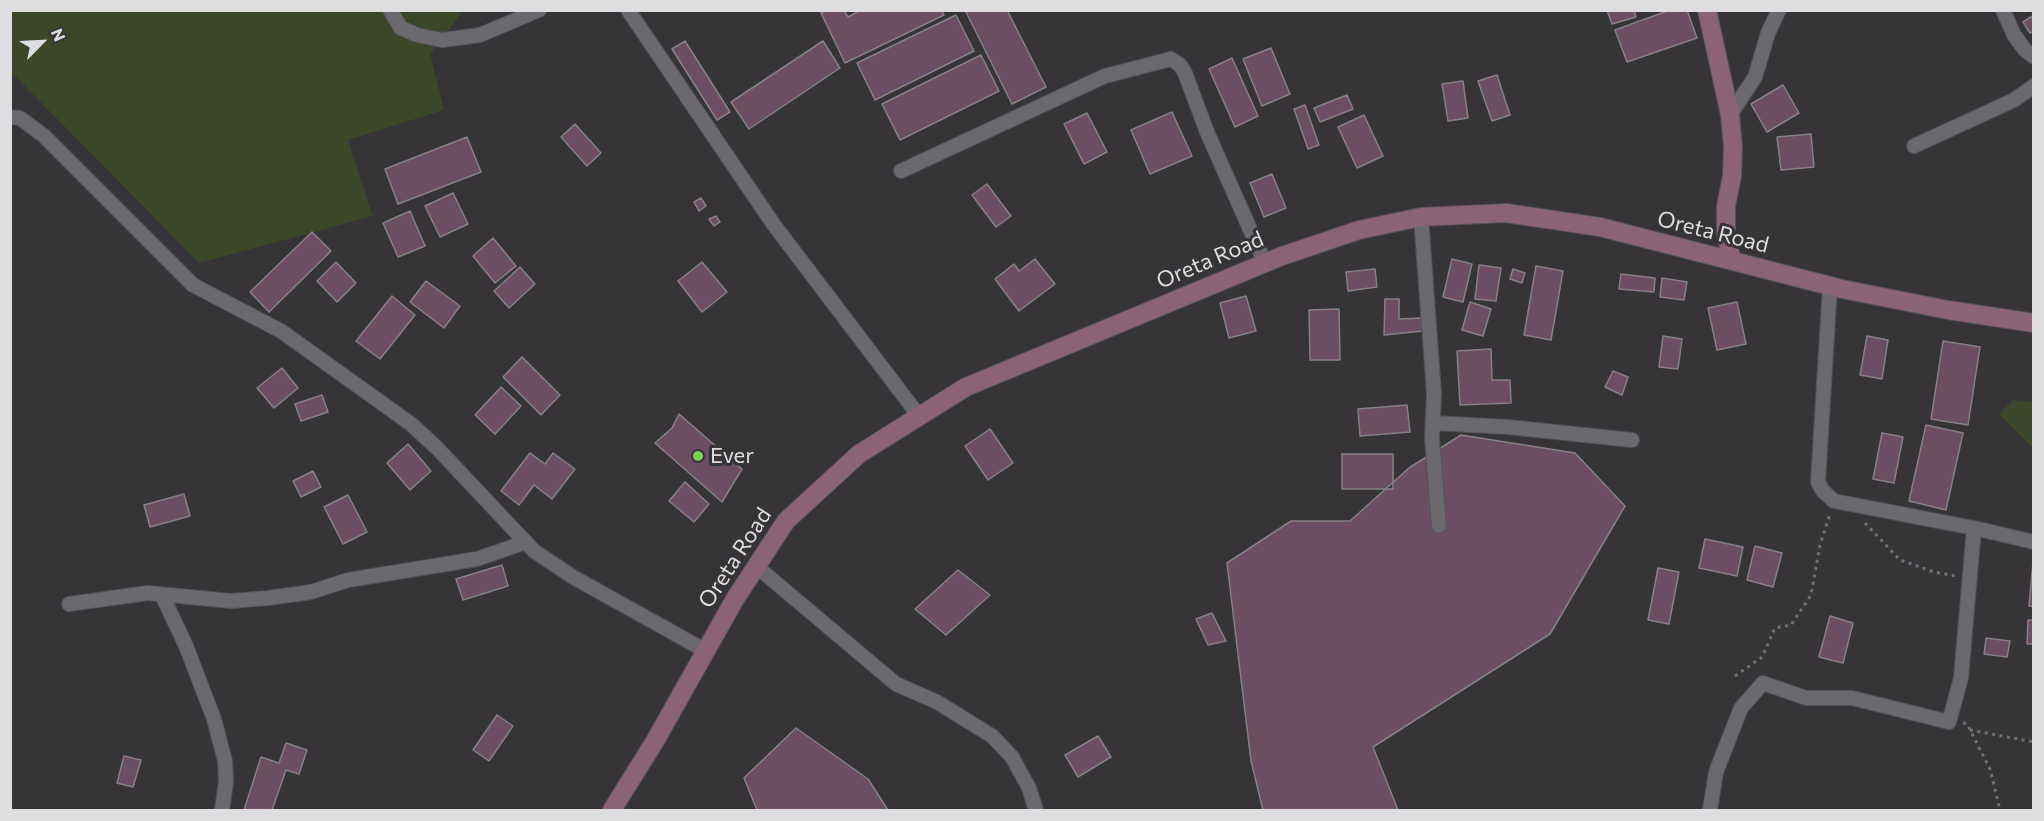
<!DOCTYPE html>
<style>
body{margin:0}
#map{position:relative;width:2044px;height:821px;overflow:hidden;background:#363437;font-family:Commissioner,sans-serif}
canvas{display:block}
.frame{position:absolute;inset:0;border:12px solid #dedddf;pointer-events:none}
.north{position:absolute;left:12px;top:12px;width:60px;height:60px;-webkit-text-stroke:4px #363437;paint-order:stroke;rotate:66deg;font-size:16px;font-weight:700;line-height:24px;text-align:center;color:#dedddf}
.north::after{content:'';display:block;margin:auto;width:21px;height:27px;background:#dedddf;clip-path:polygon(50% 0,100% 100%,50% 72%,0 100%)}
</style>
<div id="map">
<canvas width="2044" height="821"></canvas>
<div class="frame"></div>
<div class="north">N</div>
</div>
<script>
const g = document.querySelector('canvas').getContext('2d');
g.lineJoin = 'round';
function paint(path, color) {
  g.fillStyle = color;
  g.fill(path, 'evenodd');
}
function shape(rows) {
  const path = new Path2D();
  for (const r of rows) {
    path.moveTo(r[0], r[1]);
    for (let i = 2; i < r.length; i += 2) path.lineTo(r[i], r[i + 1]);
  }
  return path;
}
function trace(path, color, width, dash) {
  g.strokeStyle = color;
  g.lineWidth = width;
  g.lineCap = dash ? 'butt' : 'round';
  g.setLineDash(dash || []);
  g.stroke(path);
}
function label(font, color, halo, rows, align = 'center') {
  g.font = font + ' Commissioner,sans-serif';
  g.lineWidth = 6;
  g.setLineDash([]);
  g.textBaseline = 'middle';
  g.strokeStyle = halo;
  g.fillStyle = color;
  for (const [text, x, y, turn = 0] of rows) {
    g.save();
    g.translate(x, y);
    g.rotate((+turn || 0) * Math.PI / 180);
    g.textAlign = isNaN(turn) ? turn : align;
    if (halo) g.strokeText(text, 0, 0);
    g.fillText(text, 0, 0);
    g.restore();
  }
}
paint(shape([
 [10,11,463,11,430,54,444,110,348,140,373,216,199,263,11,72],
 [2013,400,2033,402,2033,448,1999,414]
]), '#3b4728');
const building = shape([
 [827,10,844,10,848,17,861,10,941,10,944,15,845,63,821,13,827,10],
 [965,10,1007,10,1046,87,1012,104,965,10],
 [1607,10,1634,10,1636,17,1612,24,1607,10],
 [1670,10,1687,10,1697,38,1627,62,1615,30,1670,10],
 [956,15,974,51,875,100,857,63,956,15],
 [2034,15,2034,31,2030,33,2023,22,2034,15],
 [685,41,730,112,717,120,672,49,685,41],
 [823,41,840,68,749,129,731,102,823,41],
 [1271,48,1290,94,1262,106,1243,59,1271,48],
 [981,55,999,91,900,140,882,104,981,55],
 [1232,58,1258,116,1235,127,1209,69,1232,58],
 [1497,75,1510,115,1492,121,1478,81,1497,75],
 [1463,81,1468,118,1448,121,1442,84,1463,81],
 [1783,85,1799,113,1767,132,1751,104,1783,85],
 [1347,95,1353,109,1320,122,1314,108,1347,95],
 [1305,105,1319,145,1308,149,1294,109,1305,105],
 [1172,112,1192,156,1150,174,1131,130,1172,112],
 [1087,113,1107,152,1084,164,1064,124,1087,113],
 [1364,115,1383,156,1357,168,1338,127,1364,115],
 [575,124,601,153,587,166,561,137,575,124],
 [1811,134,1814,167,1781,170,1777,137,1811,134],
 [467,137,481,172,398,204,385,169,467,137],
 [1272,174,1286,208,1264,217,1250,183,1272,174],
 [987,184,1011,216,996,227,972,195,987,184],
 [453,193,468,224,440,237,425,206,453,193],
 [701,198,706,206,699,211,694,202,701,198],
 [410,211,425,246,398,257,383,223,410,211],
 [716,216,720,222,714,226,709,219,716,216],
 [312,232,331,251,269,312,250,292,312,232],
 [493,238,516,266,495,283,473,256,493,238],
 [1035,259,1055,284,1019,311,995,279,1014,264,1019,271,1035,259],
 [1452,259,1472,264,1463,302,1443,297,1452,259],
 [336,262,356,283,337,302,317,281,336,262],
 [702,262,727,292,702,312,678,281,702,262],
 [1479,265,1501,268,1496,301,1475,299,1479,265],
 [1536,266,1563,271,1551,340,1524,335,1536,266],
 [520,267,535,284,509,308,494,291,520,267],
 [1375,269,1377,287,1348,291,1346,272,1375,269],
 [1513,269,1525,273,1522,283,1510,279,1513,269],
 [1621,274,1655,278,1654,292,1619,289,1621,274],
 [1662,278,1687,282,1684,300,1660,297,1662,278],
 [426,281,460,306,444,328,410,302,426,281],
 [392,296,415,315,380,359,356,341,392,296],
 [1246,296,1256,331,1229,338,1220,303,1246,296],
 [1385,299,1399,299,1399,319,1423,318,1423,331,1384,335,1385,299],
 [1470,302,1491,309,1483,336,1462,330,1470,302],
 [1737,302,1746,344,1717,350,1708,308,1737,302],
 [1339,309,1340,360,1310,360,1309,310,1339,309],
 [1663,336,1682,339,1678,369,1659,367,1663,336],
 [1867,336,1888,340,1882,379,1860,375,1867,336],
 [1943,341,1980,347,1968,425,1931,419,1943,341],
 [1491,349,1492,380,1510,380,1511,403,1460,405,1457,351,1491,349],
 [522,357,560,395,541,415,503,377,522,357],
 [282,368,298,388,274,408,257,388,282,368],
 [1613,371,1628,377,1622,395,1605,387,1613,371],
 [501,387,521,406,495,434,475,415,501,387],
 [322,395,328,412,301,421,295,404,322,395],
 [1407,405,1410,432,1360,436,1358,409,1407,405],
 [679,414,742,469,722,502,655,443,672,428,679,414],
 [1926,425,1963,433,1946,510,1909,501,1926,425],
 [990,429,1013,463,988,480,965,446,990,429],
 [1882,433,1903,437,1894,483,1873,479,1882,433],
 [1461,435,1575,453,1625,506,1550,634,1373,747,1398,810,1263,810,1251,761,1227,563,1291,521,1350,521,1409,468,1461,435],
 [408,444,431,471,410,490,387,463,408,444],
 [530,453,545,464,553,453,575,469,552,499,534,485,519,505,501,491,530,453],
 [1342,454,1393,454,1393,489,1342,489,1342,454],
 [313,471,321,487,301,497,293,481,313,471],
 [685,482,709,504,694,522,669,501,685,482],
 [184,494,190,516,150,527,144,505,184,494],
 [348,495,367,532,343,544,324,507,348,495],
 [1705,539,1743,547,1737,576,1699,568,1705,539],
 [1755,546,1782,553,1773,587,1747,580,1755,546],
 [2033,562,2034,562,2034,607,2029,606,2033,562],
 [502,565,508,586,463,600,456,579,502,565],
 [1658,568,1679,572,1669,624,1648,620,1658,568],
 [958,570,990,595,946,635,915,609,958,570],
 [1212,613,1226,641,1208,645,1196,619,1212,613],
 [1830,616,1853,623,1843,663,1819,657,1830,616],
 [2028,620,2034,620,2034,644,2027,644,2028,620],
 [1986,638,2010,641,2007,657,1984,654,1986,638],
 [497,715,513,726,489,761,473,750,497,715],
 [796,728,868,779,888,810,757,810,744,778,796,728],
 [1098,736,1111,757,1078,777,1065,755,1098,736],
 [286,743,307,750,299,774,286,770,272,810,244,810,261,757,279,763,286,743],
 [124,756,141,760,133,787,117,783,124,756]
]);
paint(building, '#6c4e63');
trace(building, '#858184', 1.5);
const street = shape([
 [390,10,401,28,417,35,442,40,480,35,539,10],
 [628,10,774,225,919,416],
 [2003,10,2014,35,2025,50,2034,57],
 [1730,115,1755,77,1768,33,1779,10],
 [10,117,20,118,44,136,193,285,281,331,411,424,437,448,534,551,573,577,706,651],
 [1914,146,2014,100,2034,86],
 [901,171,1105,76,1171,59,1180,65,1185,73,1207,132,1265,263],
 [1421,217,1434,393,1432,438,1439,526],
 [1830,286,1818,482,1823,491,1834,501,1974,528,2034,542],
 [1433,423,1508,427,1632,440],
 [756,566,896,684,937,702,992,736,1012,757,1029,788,1036,810],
 [162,595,186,646,214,719,225,761,226,782,222,810],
 [69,604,148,593,231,601,268,598,311,592,348,580,477,559,526,542],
 [1710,810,1716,772,1741,708,1763,683,1806,698,1852,698,1949,722,1961,678,1974,528]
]);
const secondary = shape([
 [1707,10,1730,115,1733,147,1732,176,1726,206,1726,234,1732,261],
 [612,810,655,741,735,599,786,521,859,454,966,387,1282,256,1359,230,1421,217,1506,213,1600,227,1842,289,1948,310,2034,323]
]);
trace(street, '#535255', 16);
trace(secondary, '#535255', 20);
trace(shape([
 [1865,523,1900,560,1934,572,1956,576],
 [1735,676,1762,657,1775,628,1791,625,1811,595,1820,545,1830,514],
 [1963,723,1967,724,1990,769,2000,810],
 [1970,730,2034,742]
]), '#716f72', 3, [3, 4.5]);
trace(street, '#6b696d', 14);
trace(secondary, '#8b6374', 18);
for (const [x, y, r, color] of [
 [698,456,6,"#79d158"]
]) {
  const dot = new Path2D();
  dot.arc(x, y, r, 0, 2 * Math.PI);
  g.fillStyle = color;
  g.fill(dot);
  trace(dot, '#363437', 2);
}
label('22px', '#dedddf', '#363437', [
 ["Oreta Road",1713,232,14],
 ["Oreta Road",1210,260,-23],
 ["Oreta Road",735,558,-57]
]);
label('22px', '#dedddf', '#363437', [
 ["Ever",710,456]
], 'left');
</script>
